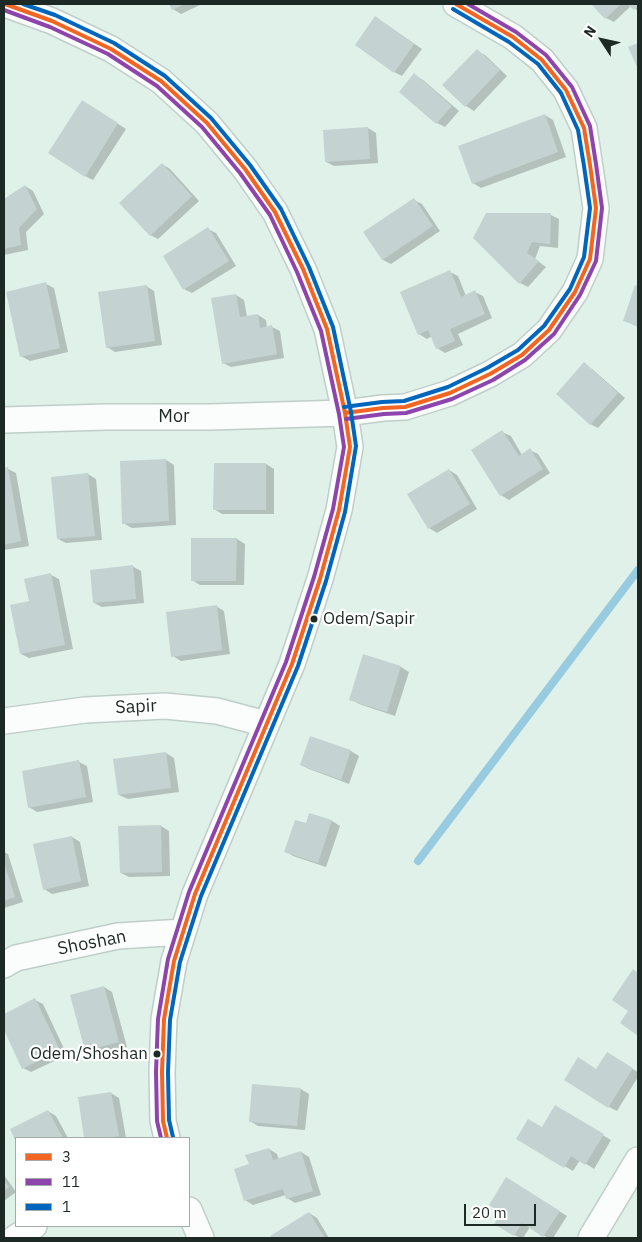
<!DOCTYPE html>
<style>
body{margin:0}
#map{position:relative;width:642px;height:1242px;overflow:hidden;background:#e0f1ea;font-family:"IBM Plex Sans",sans-serif}
canvas{display:block}
.frame{position:absolute;inset:0;border:5px solid #1d2924;pointer-events:none}
.legend{position:absolute;left:15px;top:1137px;width:175px;height:90px;box-sizing:border-box;background:#fff;border:1px solid #a5a9a7;margin:0;padding:6px 9px;list-style:none;font-size:15px;color:#1d2924}
.legend li{display:flex;align-items:center;gap:10px;height:25px}
.legend b{width:25px;border:1px solid #a5a9a7}
.north{position:absolute;left:577px;top:15px;width:50px;height:50px;-webkit-text-stroke:4px #fff;paint-order:stroke;rotate:305deg;font-size:14px;font-weight:700;line-height:20px;text-align:center;color:#1d2924}
.north::after{content:'';display:block;margin:auto;width:18px;height:22px;background:#1d2924;clip-path:polygon(50% 0,100% 100%,50% 72%,0 100%)}
.scale{position:absolute;left:464px;top:1204px;width:72px;height:22px;box-sizing:border-box;border:2px solid #1d2924;border-top:0;padding-left:6px;font-size:15px;line-height:18px;white-space:nowrap;color:#1d2924;-webkit-text-stroke:4px #fff;paint-order:stroke}
</style>
<div id="map">
<canvas width="642" height="1242"></canvas>
<div class="frame"></div>
<ul class="legend">
<li><b style="height:6px;background:#f26522"></b>3</li>
<li><b style="height:6px;background:#8e44ad"></b>11</li>
<li><b style="height:6px;background:#0065bd"></b>1</li>
</ul>
<div class="north">N</div>
<div class="scale">20 m</div>
</div>
<script>
const g = document.querySelector('canvas').getContext('2d');
g.lineJoin = 'round';
function paint(path, color) {
  g.fillStyle = color;
  g.fill(path, 'evenodd');
}
function shape(rows) {
  const path = new Path2D();
  for (const r of rows) {
    path.moveTo(r[0], r[1]);
    for (let i = 2; i < r.length; i += 2) path.lineTo(r[i], r[i + 1]);
  }
  return path;
}
function trace(path, color, width, dash) {
  g.strokeStyle = color;
  g.lineWidth = width;
  g.lineCap = dash ? 'butt' : 'round';
  g.setLineDash(dash || []);
  g.stroke(path);
}
function label(font, color, halo, rows, align = 'center') {
  g.font = font + ' "IBM Plex Sans",sans-serif';
  g.lineWidth = 4.5;
  g.setLineDash([]);
  g.textBaseline = 'middle';
  g.strokeStyle = halo;
  g.fillStyle = color;
  for (const [text, x, y, turn = 0] of rows) {
    g.save();
    g.translate(x, y);
    g.rotate((+turn || 0) * Math.PI / 180);
    g.textAlign = isNaN(turn) ? turn : align;
    if (halo) g.strokeText(text, 0, 0);
    g.fillText(text, 0, 0);
    g.restore();
  }
}
paint(shape([
 [170,4,202,4,181,14,173,9],
 [593,4,638,4,638,11,631,6,614,22,606,18],
 [383,22,422,49,402,76,394,72],
 [477,51,485,55,507,76,474,111,466,106,444,85],
 [415,75,423,80,459,111,445,127,437,123],
 [90,106,126,129,93,180,85,176],
 [545,115,553,120,566,157,481,188,473,183],
 [368,128,376,133,378,163,334,166,326,162],
 [162,164,170,169,199,201,158,239,150,235],
 [25,186,33,191,44,214,26,232,28,250,4,255,4,201],
 [414,200,422,204,440,231,391,264,383,260,365,233],
 [551,215,559,219,558,248,540,246,535,259,546,267,528,287,520,283,475,238],
 [208,229,216,233,236,266,192,293,184,289],
 [450,272,458,276,466,296,475,292,483,296,492,318,458,334,463,345,445,353,437,348,432,336,427,339,419,334],
 [46,284,54,288,68,352,30,361,21,356],
 [146,286,154,291,162,345,115,352,107,347],
 [636,287,638,288,638,327,624,320],
 [236,295,244,300,247,317,258,315,266,320,267,328,272,327,280,331,284,358,231,367,223,363],
 [584,364,592,369,625,398,598,428,590,424],
 [502,432,511,436,522,455,530,450,538,454,550,473,509,500,501,495],
 [166,460,174,465,176,525,132,528,123,523],
 [266,464,274,469,274,514,222,514,214,509],
 [4,469,8,469,16,473,29,546,4,550],
 [449,470,457,475,477,509,437,533,429,528],
 [88,474,96,479,102,540,66,543,58,539],
 [237,539,245,544,244,585,200,585,192,580],
 [132,566,141,571,144,603,102,607,94,603],
 [51,575,59,579,73,649,29,658,21,654,30,602],
 [216,606,224,611,230,654,181,661,173,656],
 [364,656,401,667,409,672,395,716,359,704,351,699],
 [311,737,351,751,359,756,349,784,309,769,301,765],
 [166,753,174,758,179,792,128,799,119,795],
 [79,762,87,766,93,802,37,812,29,807],
 [310,814,332,821,340,826,326,867,293,856,285,851,306,825],
 [161,826,169,831,170,876,129,877,121,873],
 [72,837,80,842,89,886,52,894,44,889],
 [4,852,8,854,23,902,4,908],
 [633,971,638,974,638,1034,621,1022,630,1011],
 [104,987,112,992,127,1047,94,1055,86,1050],
 [35,1000,43,1004,67,1055,31,1072,23,1068,4,1028,4,1015],
 [607,1054,638,1072,638,1077,617,1111,609,1107,597,1070],
 [301,1089,309,1094,305,1130,258,1126,250,1121],
 [111,1093,119,1098,126,1138,85,1138,79,1098],
 [555,1107,611,1140,594,1169,580,1160,573,1171,518,1139,542,1129],
 [48,1111,56,1116,68,1138,16,1139,12,1130],
 [269,1149,277,1154,279,1160,301,1152,309,1157,321,1195,295,1203,287,1198,286,1195,253,1205,245,1200],
 [4,1175,16,1192,4,1201],
 [515,1184,567,1216,553,1238,548,1238,530,1227,523,1238,520,1238,496,1224,503,1212],
 [309,1213,317,1218,329,1238,273,1238,272,1236]
]), '#0003');
trace(shape([
 [418,861,638,570]
]), '#99cbe0', 8);
paint(shape([
 [169,4,185,4,172,10],
 [591,4,621,4,605,19],
 [627,4,638,4,638,6,634,10],
 [375,16,414,44,394,73,355,45],
 [638,43,638,69,628,47],
 [477,49,500,70,465,107,442,85],
 [414,73,452,106,436,124,399,92],
 [82,100,118,123,85,177,48,153],
 [545,114,558,152,472,184,458,146],
 [368,127,370,159,325,162,323,130],
 [162,163,192,196,150,236,119,203],
 [25,185,37,209,19,228,21,245,4,249,4,199],
 [414,198,433,226,382,260,363,232],
 [486,213,551,213,550,244,532,242,527,253,539,261,519,284,473,238],
 [208,227,229,261,183,290,163,256],
 [450,270,461,297,475,290,485,314,450,329,455,341,436,349,428,330,418,335,400,292],
 [46,282,60,348,20,357,6,292],
 [147,285,155,341,106,348,98,292],
 [635,285,638,286,638,326,623,321],
 [236,294,240,317,258,314,260,328,272,325,277,354,222,364,211,298],
 [584,362,618,393,590,425,556,394],
 [502,430,519,456,530,448,543,469,500,496,471,450],
 [166,459,169,521,122,524,120,461],
 [214,463,266,463,266,510,213,510],
 [8,467,21,541,4,545,4,468],
 [449,469,470,504,428,529,407,494],
 [88,473,95,536,57,539,51,477],
 [191,538,237,538,236,581,191,581],
 [133,565,136,599,93,603,90,570],
 [51,573,65,645,20,654,10,605,29,601,24,579],
 [217,605,222,650,171,657,166,612],
 [363,654,401,666,387,712,349,700],
 [310,736,351,750,341,780,300,765],
 [166,752,171,788,118,795,113,759],
 [79,760,86,797,28,808,22,771],
 [309,813,332,820,318,863,284,852,295,820,306,823],
 [161,825,162,872,120,873,118,826],
 [72,836,81,881,43,890,33,844],
 [4,862,15,897,4,901],
 [633,969,638,973,638,1036,620,1023,628,1011,612,1000],
 [104,986,119,1042,85,1051,70,995],
 [35,998,60,1050,22,1069,4,1030,4,1014],
 [607,1052,633,1068,608,1108,564,1080,578,1057,596,1069],
 [252,1084,301,1088,297,1126,249,1122],
 [111,1092,119,1136,105,1138,84,1138,78,1097],
 [555,1105,604,1134,585,1165,571,1156,564,1168,516,1139,528,1119,542,1127],
 [48,1110,63,1138,16,1138,16,1142,10,1129],
 [269,1148,273,1160,301,1151,313,1191,286,1199,283,1189,244,1201,234,1169,249,1164,245,1155],
 [506,1177,560,1211,543,1237,522,1223,514,1236,494,1224,502,1213,489,1205],
 [4,1180,9,1187,4,1191],
 [309,1212,325,1238,272,1238,270,1236]
]), '#c4d3d1');
const minor = shape([
 [5,4,52,21,111,49,161,81,207,123,245,169,275,212,303,269,327,329,345,413,350,447,339,510,320,579,292,664,195,894,174,961,164,1019,162,1072,163,1121,167,1138],
 [4,420,106,417,210,417,345,413,383,408,405,407,450,393,490,374,522,355,549,330,575,292,590,259,596,208,584,128,566,90,542,60,513,37,456,4],
 [4,721,85,710,165,706,217,711,266,724],
 [4,965,16,958,118,936,183,932],
 [189,1210,201,1238],
 [15,1238,34,1226],
 [591,1238,638,1160]
]);
trace(minor, '#bfcec8', 28);
trace(minor, '#fafdfc', 25);
trace(shape([
 [5,4,52,21,111,49,161,81,207,123,245,169,275,212,303,269,327,329,345,413,350,447,339,510,320,579,292,664,195,894,174,961,164,1019,162,1072,163,1121,167,1138],
 [345,413,383,408,405,407,450,393,490,374,522,355,549,330,575,292,590,259,596,208,590,165,584,128,566,90,542,60,513,37,456,4]
]), '#f26522', 4);
trace(shape([
 [4,10,50,27,108,54,157,86,202,127,240,173,270,215,297,272,321,331,339,414,344,447,333,509,314,577,286,662,189,892,168,959,158,1019,156,1072,157,1121,161,1138],
 [346,419,384,414,406,413,452,399,493,380,525,360,554,334,580,295,596,261,602,208,596,164,590,126,572,87,546,55,516,32,468,4]
]), '#8e44ad', 4);
trace(shape([
 [23,4,55,15,114,43,165,76,211,118,250,165,281,209,309,267,333,327,351,412,356,446,345,512,326,581,298,666,201,896,180,962,170,1020,168,1072,169,1120,173,1137],
 [344,407,382,402,404,401,448,387,487,368,518,350,544,326,570,289,584,257,590,208,584,166,578,130,561,93,538,64,509,42,453,9]
]), '#0065bd', 4);
for (const [x, y, r, color] of [
 [314,619,4.5,"#1d2924"],
 [157,1054,4.5,"#1d2924"]
]) {
  const dot = new Path2D();
  dot.arc(x, y, r, 0, 2 * Math.PI);
  g.fillStyle = color;
  g.fill(dot);
  trace(dot, '#fff', 2);
}
label('17px', '#1d2924', '#fff', [
 ["Odem/Sapir",323,619],
 ["Odem/Shoshan",148,1054,"right"]
], 'left');
label('18px', '#1d2924', '#fff', [
 ["Mor",174,417],
 ["Sapir",136,707,-3],
 ["Shoshan",92,943,-11]
]);
</script>
